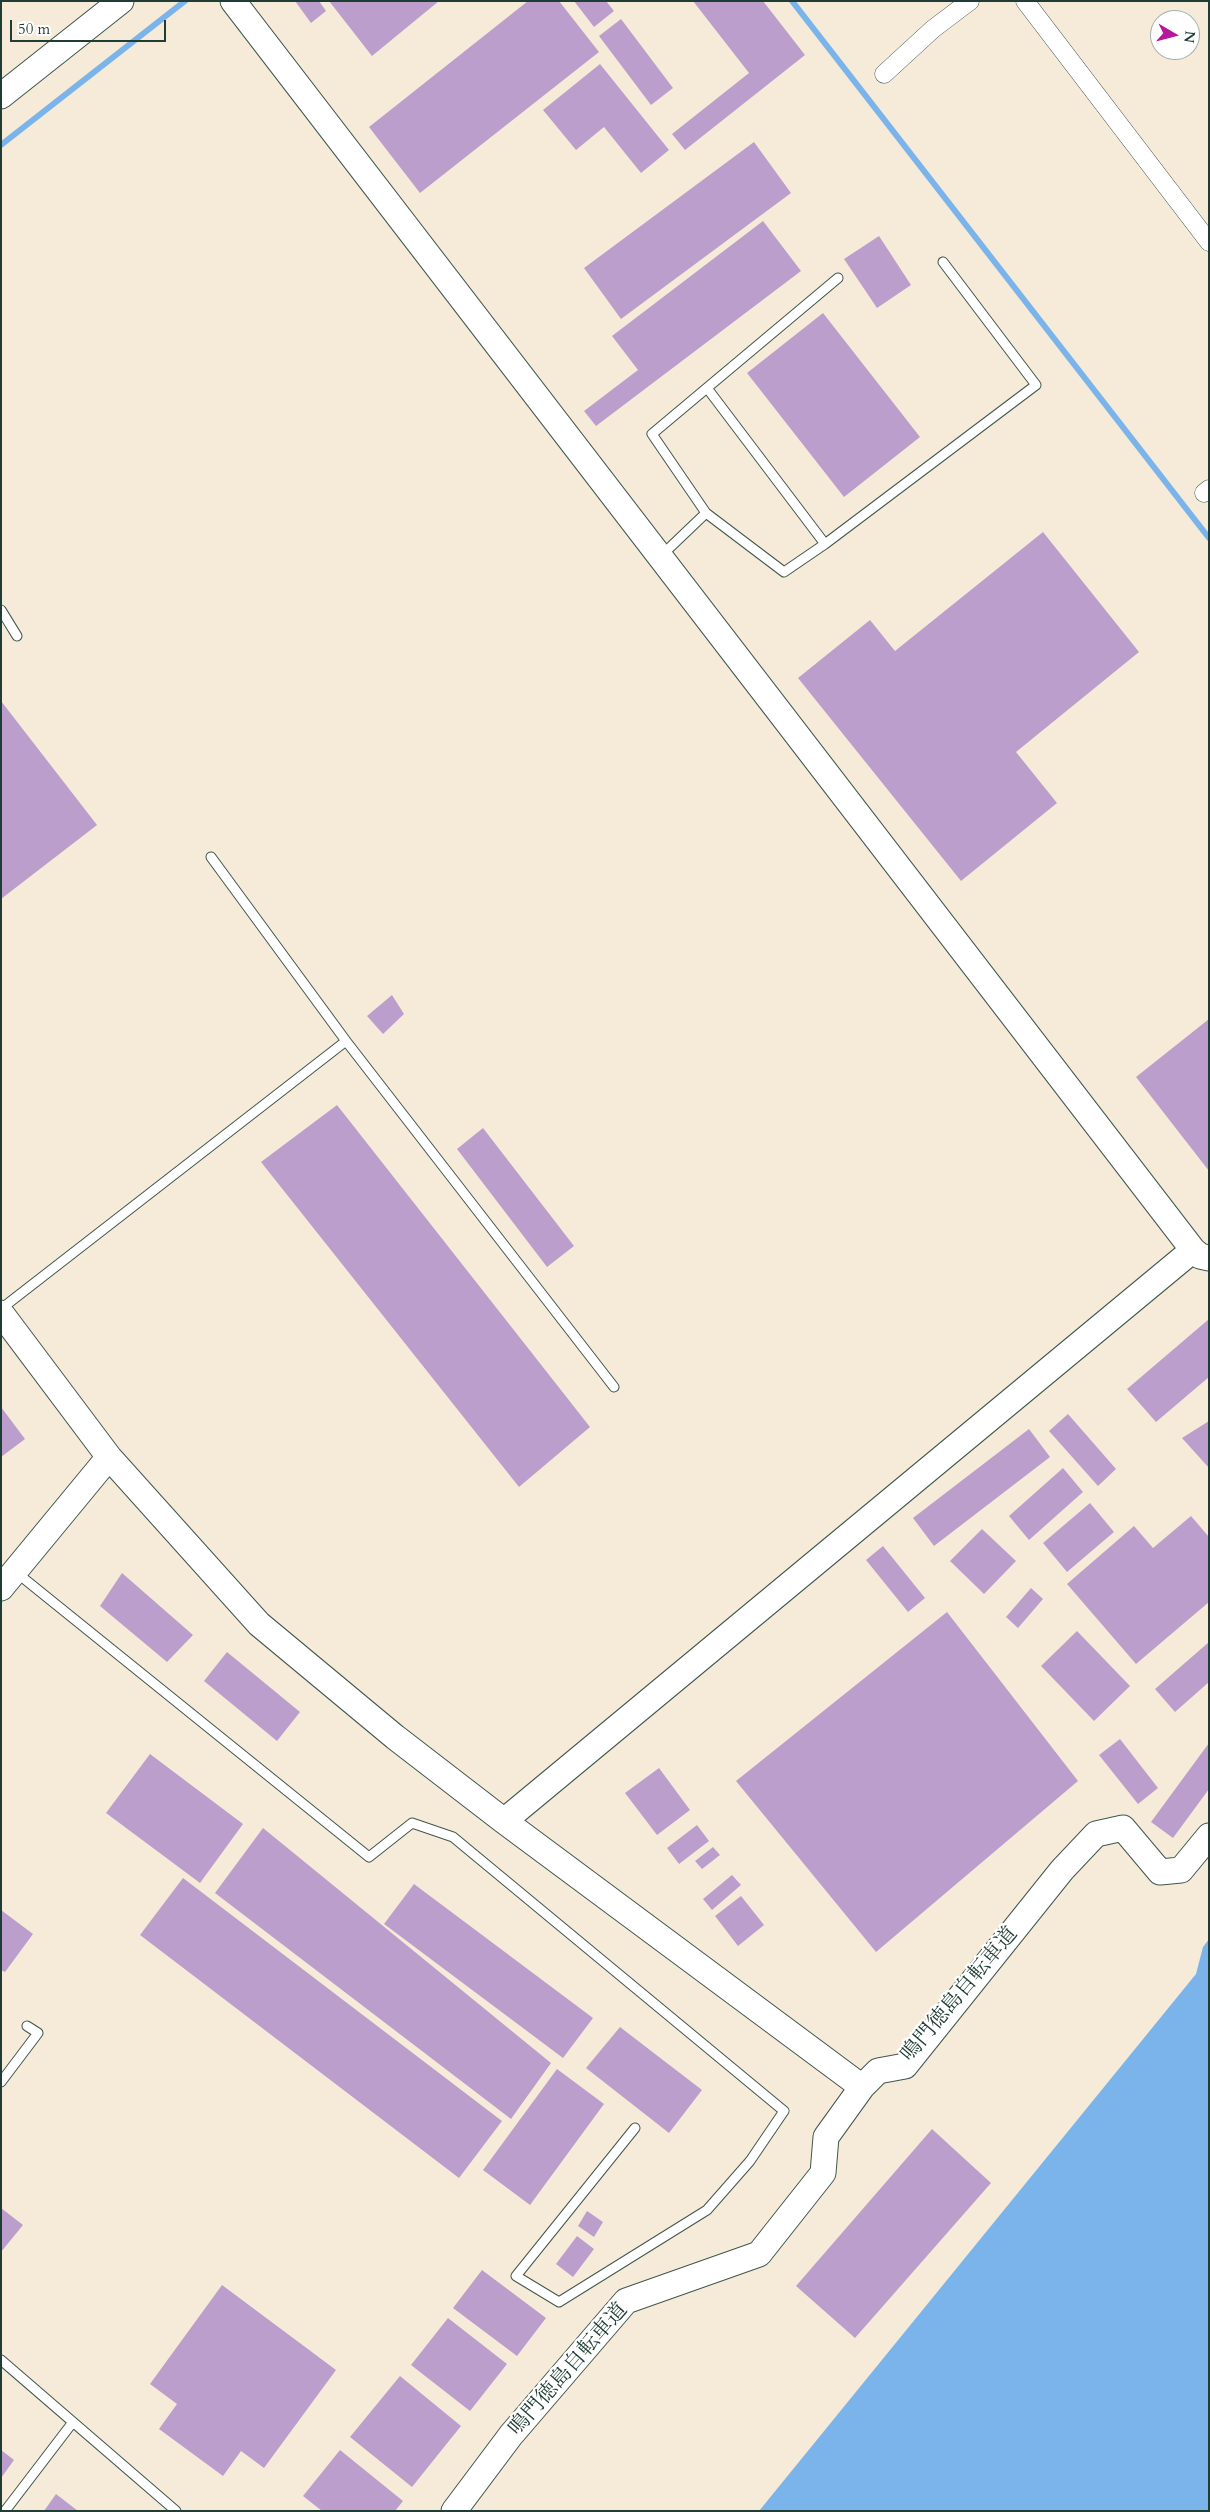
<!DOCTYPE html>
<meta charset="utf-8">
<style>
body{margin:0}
#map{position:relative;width:1210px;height:2512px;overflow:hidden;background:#f6ebd8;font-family:Cardo,serif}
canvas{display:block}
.frame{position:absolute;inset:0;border:2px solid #1f3d34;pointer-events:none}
.north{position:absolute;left:1150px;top:10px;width:50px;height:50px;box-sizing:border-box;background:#fff;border:1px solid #a5b1ae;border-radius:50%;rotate:98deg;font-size:14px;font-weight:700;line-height:20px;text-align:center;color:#1f3d34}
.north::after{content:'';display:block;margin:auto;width:18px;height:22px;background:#b5179e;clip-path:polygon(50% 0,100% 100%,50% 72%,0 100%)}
.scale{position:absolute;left:10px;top:20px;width:156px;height:22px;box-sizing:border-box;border:2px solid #1f3d34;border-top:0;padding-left:6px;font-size:15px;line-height:18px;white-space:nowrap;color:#1f3d34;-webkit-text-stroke:4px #fff;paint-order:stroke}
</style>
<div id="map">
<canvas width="1210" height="2512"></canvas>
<div class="frame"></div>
<div class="north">N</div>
<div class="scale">50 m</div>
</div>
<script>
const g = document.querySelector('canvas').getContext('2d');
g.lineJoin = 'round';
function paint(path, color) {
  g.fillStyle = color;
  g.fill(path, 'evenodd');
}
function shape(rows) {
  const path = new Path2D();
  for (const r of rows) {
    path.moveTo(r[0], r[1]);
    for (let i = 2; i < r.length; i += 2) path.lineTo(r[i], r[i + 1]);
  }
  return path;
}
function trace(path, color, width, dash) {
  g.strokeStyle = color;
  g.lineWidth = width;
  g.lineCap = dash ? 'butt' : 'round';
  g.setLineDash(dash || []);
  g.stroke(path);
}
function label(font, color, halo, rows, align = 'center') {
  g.font = font + ' Cardo,"Noto Serif JP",serif';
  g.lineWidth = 4.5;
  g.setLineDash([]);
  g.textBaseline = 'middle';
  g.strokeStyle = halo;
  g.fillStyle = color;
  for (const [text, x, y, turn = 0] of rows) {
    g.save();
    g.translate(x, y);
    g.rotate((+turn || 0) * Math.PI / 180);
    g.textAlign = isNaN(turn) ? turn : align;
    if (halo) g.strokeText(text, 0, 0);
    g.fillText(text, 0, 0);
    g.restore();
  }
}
paint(shape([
 [1209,1939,1209,2511,759,2511,1196,1974,1203,1947]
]), '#7bb4eb');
trace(shape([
 [792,1,1209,538],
 [1,145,185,1]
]), '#7bb4eb', 6);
paint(shape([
 [295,1,319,1,326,11,311,23],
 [329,1,439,1,372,56],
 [528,1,559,1,599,52,420,193,369,127],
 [574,1,606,1,614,11,594,27],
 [693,1,763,1,805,55,685,150,672,134,749,73],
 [621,19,673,88,651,105,599,36],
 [600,64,669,150,641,173,604,127,576,150,543,110],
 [754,142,791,193,621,319,584,268],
 [763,221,801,271,596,426,584,411,638,370,612,336],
 [879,236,911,285,877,308,844,259],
 [823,313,920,437,844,497,747,373],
 [1043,532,1139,652,1016,752,1057,803,961,881,798,678,870,620,895,651],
 [1,701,97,825,1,899],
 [392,995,404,1014,383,1034,367,1016],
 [1209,1019,1209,1171,1136,1077],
 [337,1105,590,1427,519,1487,261,1162],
 [483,1128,574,1246,547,1267,457,1149],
 [1209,1319,1209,1377,1156,1422,1127,1389],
 [1,1407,25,1439,1,1457],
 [1068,1414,1116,1469,1098,1486,1049,1431],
 [1209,1421,1209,1468,1182,1438],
 [1029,1429,1050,1457,934,1546,913,1518],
 [1063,1468,1083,1492,1029,1540,1009,1516],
 [1090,1503,1114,1532,1067,1572,1043,1543],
 [1191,1516,1209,1537,1209,1602,1136,1664,1067,1584,1134,1526,1153,1548],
 [982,1529,1016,1561,984,1594,950,1561],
 [883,1546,925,1598,908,1612,866,1560],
 [122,1573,193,1635,167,1662,100,1606],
 [1031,1588,1043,1599,1018,1628,1006,1617],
 [947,1612,1078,1781,876,1952,736,1781],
 [1077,1631,1130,1686,1094,1721,1041,1666],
 [1209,1642,1209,1682,1175,1712,1155,1689],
 [227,1652,300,1712,277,1741,204,1681],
 [1120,1739,1158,1788,1138,1804,1099,1755],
 [1209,1743,1209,1789,1173,1838,1151,1822],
 [150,1754,243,1824,200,1883,106,1813],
 [659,1768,690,1810,657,1835,625,1793],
 [697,1825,709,1841,679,1864,667,1848],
 [263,1828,551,2063,511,2119,215,1893],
 [713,1847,720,1855,702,1869,695,1861],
 [732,1875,741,1885,712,1910,703,1899],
 [183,1878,502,2121,459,2178,140,1935],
 [414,1884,593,2018,563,2058,384,1924],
 [741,1896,764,1925,738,1946,715,1916],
 [1,1910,33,1934,5,1972,1,1970],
 [620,2027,702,2090,669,2133,586,2068],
 [557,2069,604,2104,530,2205,483,2170],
 [932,2129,991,2183,855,2338,796,2286],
 [1,2208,23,2225,1,2252],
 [587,2211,603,2222,594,2237,578,2226],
 [577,2236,594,2249,573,2277,556,2264],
 [482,2270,546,2318,517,2356,453,2308],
 [222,2285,336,2370,264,2468,241,2451,223,2476,159,2429,177,2404,150,2384],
 [448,2318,507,2364,470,2411,411,2365],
 [400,2376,461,2426,412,2487,350,2437],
 [1,2450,14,2460,1,2478],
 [340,2450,403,2501,395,2511,322,2511,303,2496],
 [56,2494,78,2511,44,2511]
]), '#bc9ecd');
const lane = shape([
 [706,513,784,572,825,544,707,388],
 [825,544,1036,385,943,262],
 [662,555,706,513,652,434,838,278],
 [1,610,17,636],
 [211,857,346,1041],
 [1,1309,346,1041,614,1387],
 [17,1573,369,1857,412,1823,453,1837,784,2111,750,2161,707,2210,559,2302,516,2276,635,2128],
 [1,2082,38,2033,27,2026],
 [1,2360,176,2511],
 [5,2511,73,2422]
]);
const street = shape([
 [1025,1,1209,242],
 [884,74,933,29,970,1],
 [1204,493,1209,489]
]);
const secondary = shape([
 [233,1,1193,1250,1200,1256,1209,1258],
 [1,96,121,1],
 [1,1313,109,1457,259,1624,395,1737,504,1821,862,2087],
 [1,1588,109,1457],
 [504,1821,1193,1250],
 [454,2511,511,2435,626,2301,759,2254,823,2173,826,2137,862,2087,878,2071,905,2066,1062,1870,1096,1834,1123,1828,1160,1872,1181,1870,1209,1836]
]);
trace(lane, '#3f574d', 11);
trace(street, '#3f574d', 19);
trace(secondary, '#3f574d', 27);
trace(lane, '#fff', 9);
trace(street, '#fff', 18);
trace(secondary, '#fff', 25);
label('21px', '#1f3d34', '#fff', [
 ["鳴門徳島自転車道",960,1995,-50],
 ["鳴門徳島自転車道",569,2370,-49]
]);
</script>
